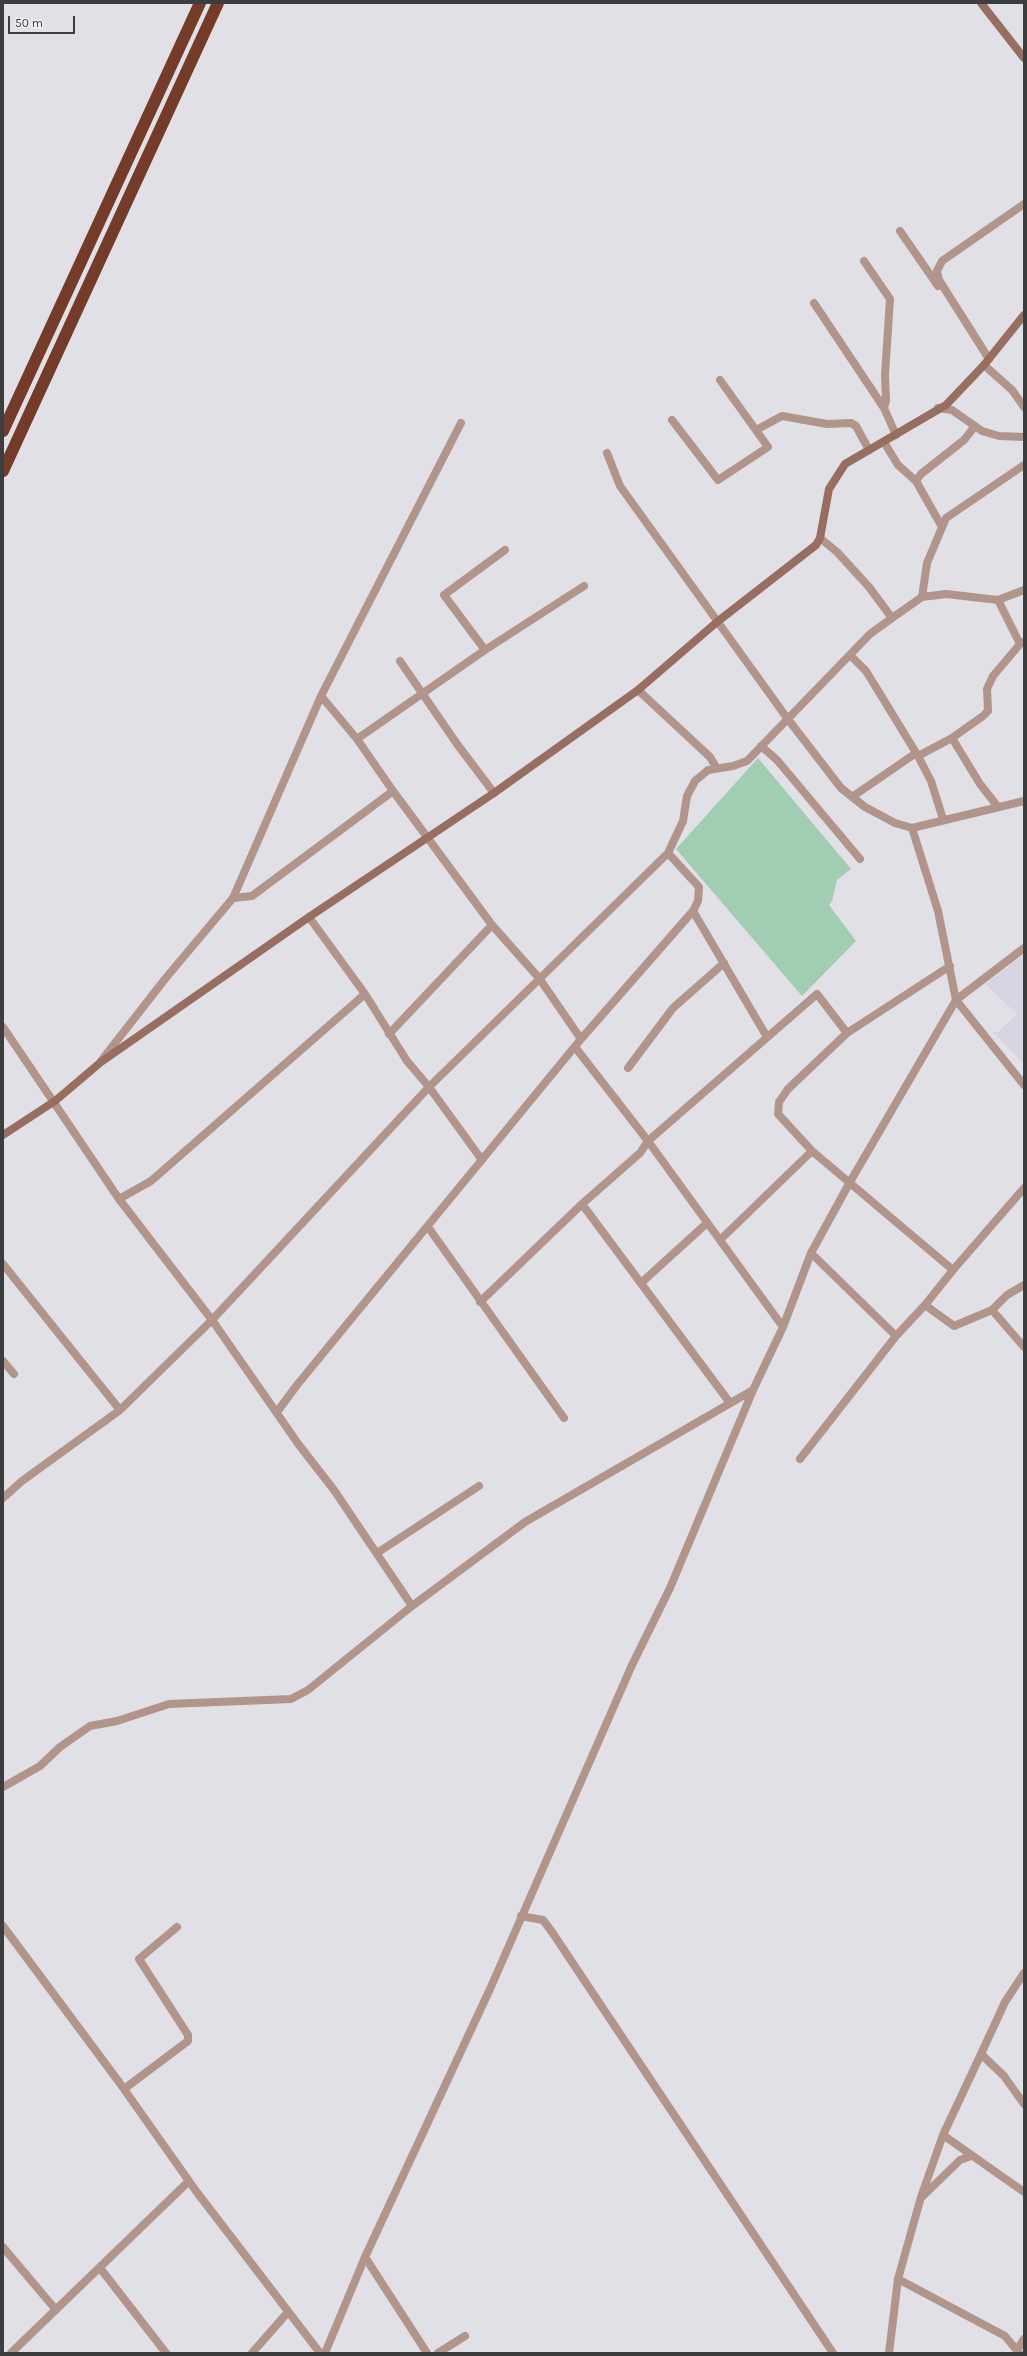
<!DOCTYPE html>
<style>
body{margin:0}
#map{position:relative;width:1027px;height:2356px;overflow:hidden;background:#e1e0e7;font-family:Karla,sans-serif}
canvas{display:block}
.frame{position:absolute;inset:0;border:4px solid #3d3c3f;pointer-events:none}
.scale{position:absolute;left:8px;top:16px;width:67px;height:18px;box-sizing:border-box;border:2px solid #3d3c3f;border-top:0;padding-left:5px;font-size:12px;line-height:14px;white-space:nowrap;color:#3d3c3f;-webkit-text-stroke:3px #efedf4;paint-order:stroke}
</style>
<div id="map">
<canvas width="1027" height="2356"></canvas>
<div class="frame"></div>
<div class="scale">50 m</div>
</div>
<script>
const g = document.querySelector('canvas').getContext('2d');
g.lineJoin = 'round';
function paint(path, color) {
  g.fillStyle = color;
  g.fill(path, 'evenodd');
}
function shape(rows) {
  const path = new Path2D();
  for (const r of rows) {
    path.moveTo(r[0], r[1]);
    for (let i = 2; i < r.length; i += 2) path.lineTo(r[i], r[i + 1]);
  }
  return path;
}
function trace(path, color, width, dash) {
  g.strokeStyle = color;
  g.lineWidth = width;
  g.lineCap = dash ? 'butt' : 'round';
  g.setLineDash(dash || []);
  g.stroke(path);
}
paint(shape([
 [1024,954,1024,1064,993,1032,998,1032,1017,1014,985,984]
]), '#d8d4e2');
paint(shape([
 [758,758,851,869,837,880,832,901,829,905,856,941,802,996,676,849]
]), '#a1cdb2');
trace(shape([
 [900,231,938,286],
 [864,261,890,299,885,375,886,401,884,408,896,435],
 [814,303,884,408],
 [989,359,939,280,937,271,942,261,1024,204],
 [984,365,1012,390,1024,407],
 [938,408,952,410,982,431,999,436,1024,437],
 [672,420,718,480,768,447,720,380],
 [756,430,782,416,827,424,851,423,856,426,869,450],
 [884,442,898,465,916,481,942,527],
 [607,453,620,486,787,718,841,788,865,807,895,823,912,828,1024,801],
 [916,481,921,474,964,440,975,426],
 [820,538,837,552,869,587,892,618],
 [922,597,927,563,946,518,1024,465],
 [998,600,1020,644,1023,642],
 [485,650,444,595,505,550],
 [850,655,866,671,918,756,931,781,943,819],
 [400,661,457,744,494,793],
 [638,690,710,757,716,767],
 [321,696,357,739,393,791,492,925,539,978,581,1039],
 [952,738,980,784,998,807],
 [357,739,485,650,584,586],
 [761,746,777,760,860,859],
 [918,756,952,738,983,716,988,711,987,689,993,676,1020,644],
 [852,797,916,753],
 [912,828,938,911,956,1000,1024,1085],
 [668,853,683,821,687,796,695,781,708,770,733,766,747,761,870,634,892,618,922,597,946,594,998,600,1024,590],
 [233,898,252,896,393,791],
 [693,911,767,1037],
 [309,917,365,994,407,1061,429,1087,482,1160],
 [3,1027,119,1199,212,1320,299,1445,334,1490,412,1606],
 [847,1033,788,1089,779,1102,778,1114,812,1151,953,1270,1024,1188],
 [389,1034,492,925],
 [575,1047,648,1141,783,1327],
 [101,1061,165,979,233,898,321,696,461,423],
 [628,1068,673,1008,724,963],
 [119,1199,151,1181,365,994],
 [582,1204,730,1403],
 [428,1227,564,1418],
 [720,1240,812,1151],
 [811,1253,896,1336,925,1305,954,1326,992,1310,1024,1347],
 [3,1264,120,1410],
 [641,1283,707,1223],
 [480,1302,582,1204,640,1153,648,1141,817,994,847,1033,950,966],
 [925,1305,953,1270],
 [992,1310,1007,1295,1024,1285],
 [3,1361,14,1374],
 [800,1459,896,1336],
 [3,1498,22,1481,120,1410,212,1320,429,1087,668,853,699,887,698,901,693,911,581,1039,297,1385,277,1412],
 [377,1553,479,1486],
 [3,1787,40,1766,60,1747,90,1726,117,1721,169,1704,291,1699,308,1690,412,1606,525,1522,753,1390],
 [521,1916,543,1920,552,1932,833,2353],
 [3,1926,119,2082,196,2191,320,2353],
 [981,2054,1004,2076,1024,2104],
 [124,2089,188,2041,188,2035,139,1959,177,1927],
 [943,2135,1024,2192],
 [922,2197,960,2160,971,2156],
 [3,2247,56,2310],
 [365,2257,427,2353],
 [100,2268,166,2353],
 [898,2279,1005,2336,1019,2353],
 [1017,2350,1024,2339],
 [11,2353,189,2181],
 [252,2353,288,2312],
 [325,2353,365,2257,490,1989,632,1665,670,1588,753,1390,783,1327,811,1253,850,1182,956,1000,1024,948],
 [438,2353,465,2336],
 [889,2353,898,2279,921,2197,943,2135,981,2054,1005,2002,1024,1973]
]), '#b1948a', 8);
trace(shape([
 [981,3,1024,58],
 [3,1135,55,1101,101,1062,309,917,494,793,638,690,717,622,816,545,820,538,829,489,845,464,946,405,984,365,1024,315]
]), '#976e60', 8);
trace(shape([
 [3,431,200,3],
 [3,471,218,3]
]), '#733b28', 12);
</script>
